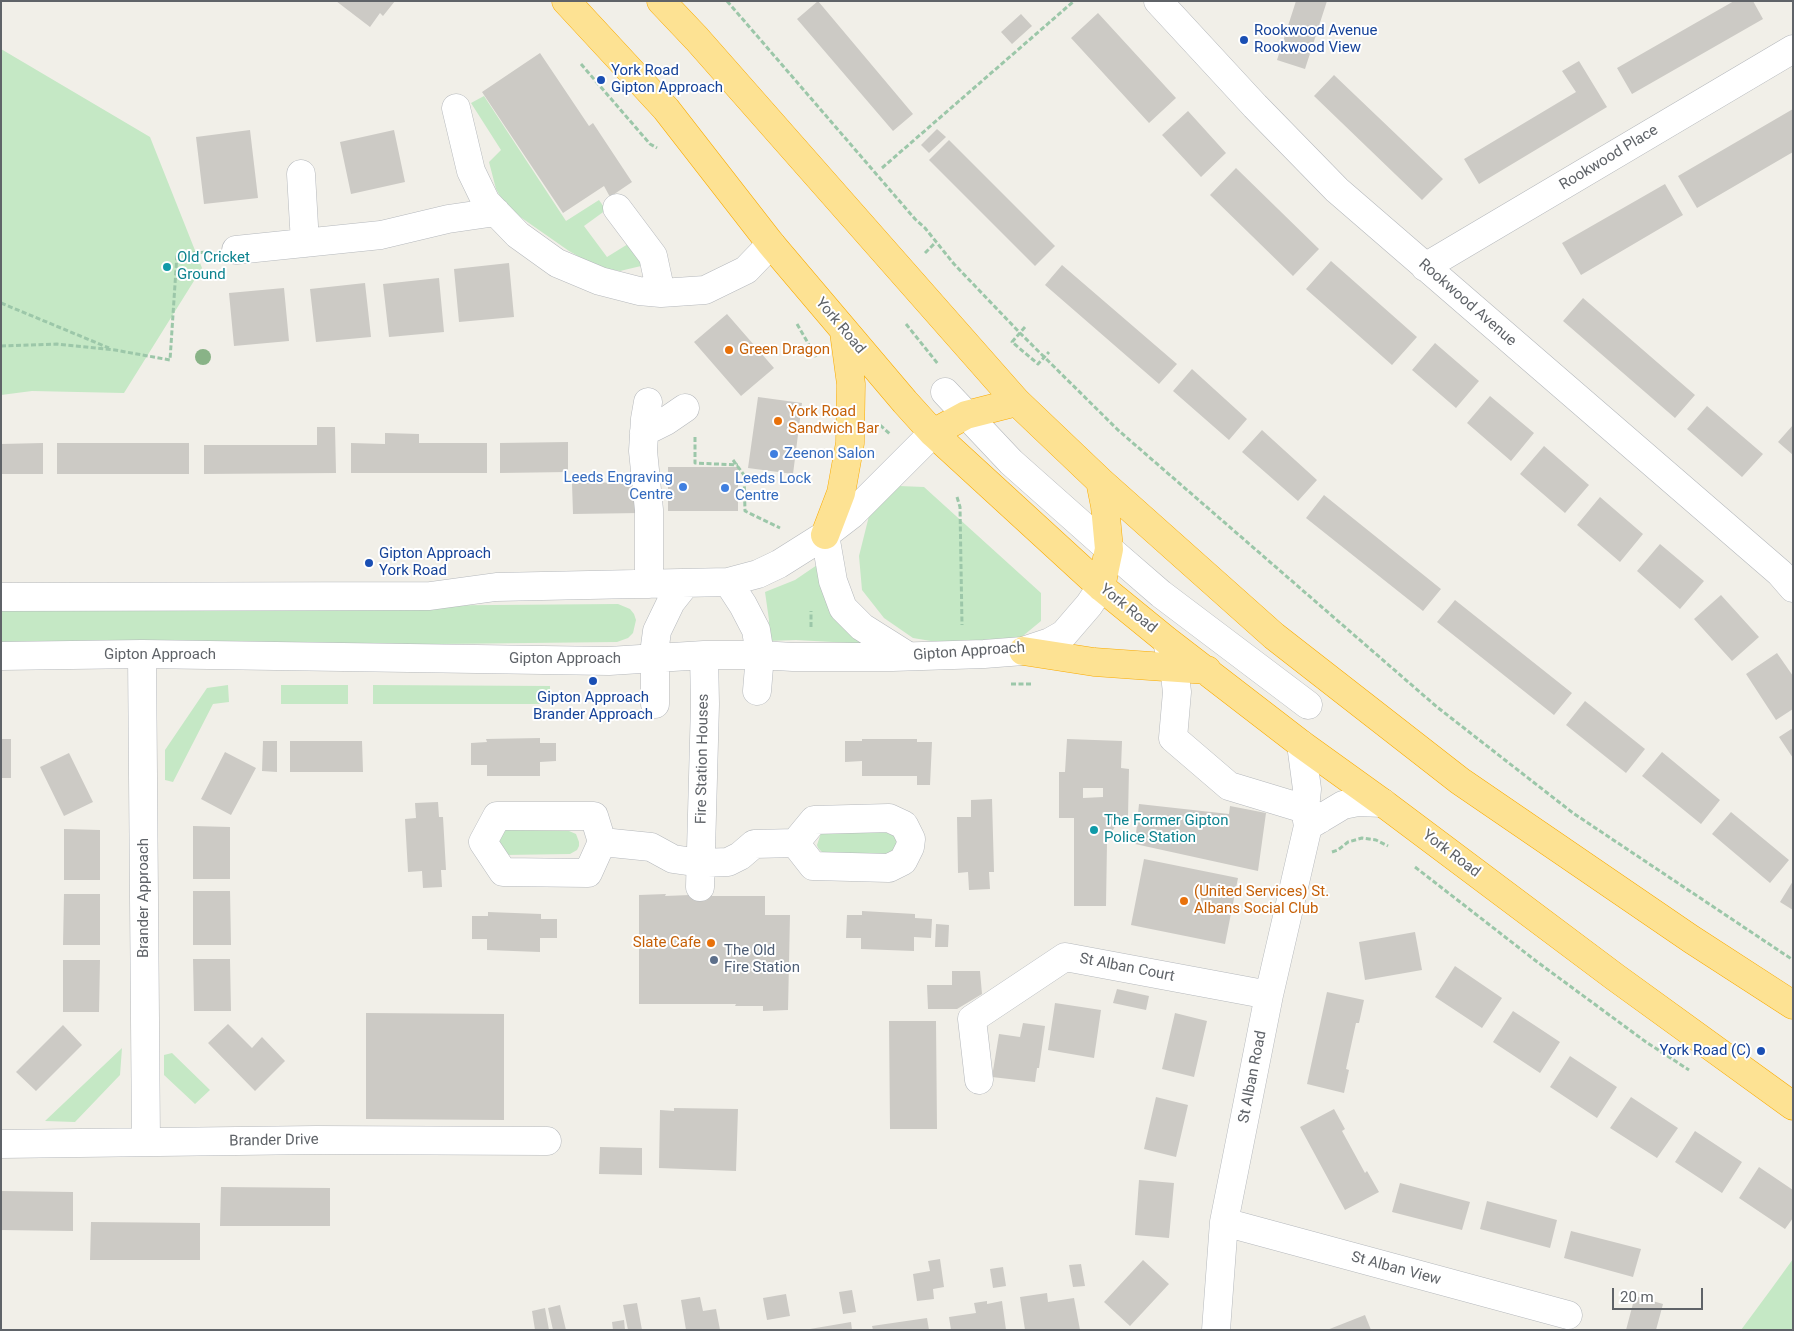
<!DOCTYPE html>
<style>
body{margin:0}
#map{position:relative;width:1794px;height:1331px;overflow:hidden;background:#f1efe8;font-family:Roboto,sans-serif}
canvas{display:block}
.frame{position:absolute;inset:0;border:2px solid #5f6368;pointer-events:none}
.scale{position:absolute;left:1612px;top:1288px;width:91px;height:22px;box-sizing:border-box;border:2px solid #5f6368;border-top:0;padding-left:6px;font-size:15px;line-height:18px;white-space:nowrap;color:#5f6368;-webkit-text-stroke:4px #fff;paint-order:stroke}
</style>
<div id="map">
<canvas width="1794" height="1331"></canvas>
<div class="frame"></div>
<div class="scale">20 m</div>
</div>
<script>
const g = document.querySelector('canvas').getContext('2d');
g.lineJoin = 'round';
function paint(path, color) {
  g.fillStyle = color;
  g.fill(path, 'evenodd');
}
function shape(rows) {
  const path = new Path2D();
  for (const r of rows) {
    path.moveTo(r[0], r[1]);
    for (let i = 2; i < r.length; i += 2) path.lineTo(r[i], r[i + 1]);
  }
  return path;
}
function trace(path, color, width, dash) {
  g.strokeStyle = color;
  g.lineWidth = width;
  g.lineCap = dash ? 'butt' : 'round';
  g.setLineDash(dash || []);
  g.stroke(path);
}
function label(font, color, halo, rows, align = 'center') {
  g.font = font + ' Roboto,sans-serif';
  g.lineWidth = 4;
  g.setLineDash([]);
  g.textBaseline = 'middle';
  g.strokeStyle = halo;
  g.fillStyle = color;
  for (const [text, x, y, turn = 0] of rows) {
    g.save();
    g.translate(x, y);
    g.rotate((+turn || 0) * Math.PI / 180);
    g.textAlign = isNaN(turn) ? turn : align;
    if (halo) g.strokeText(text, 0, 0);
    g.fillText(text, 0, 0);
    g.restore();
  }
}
paint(shape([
 [1,49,150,137,202,268,124,393,32,391,1,395],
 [484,96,566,221,599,200,606,210,584,226,607,257,628,244,643,261,641,266,620,271,597,267,569,251,506,207,496,189,489,162,501,150,471,103],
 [899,486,924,487,1041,593,1041,621,1018,640,943,643,913,638,884,618,862,590,859,556,869,516],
 [820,563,870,644,796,640,767,641,769,620,765,592,795,580],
 [618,604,630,609,634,614,636,620,633,633,628,638,617,642,1,649,1,609],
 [228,685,229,702,213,704,173,782,165,780,165,750,207,688],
 [281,685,348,685,348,704,281,704],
 [373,685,550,686,550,704,373,704],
 [506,830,569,831,576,834,579,842,579,846,577,850,570,854,505,855,497,842,502,832],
 [888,831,892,832,897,839,897,848,887,855,824,854,818,848,817,845,821,833],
 [122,1048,120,1075,75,1122,45,1121],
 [172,1053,210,1090,195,1104,164,1075,164,1055],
 [1793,1259,1793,1330,1741,1330,1772,1288]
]), '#c5e8c5');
paint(shape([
 [336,1,395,1,383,16,380,13,370,27],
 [818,1,913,114,893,131,797,19],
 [1296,1,1327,1,1305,69,1277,60],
 [1734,1,1753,1,1763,19,1632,94,1617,68],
 [1098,13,1176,98,1149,123,1071,38],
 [1021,14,1032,26,1012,44,1001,32],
 [540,53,589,126,593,123,632,182,610,197,604,186,563,213,482,92],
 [1579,61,1607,107,1479,184,1464,159,1576,92,1562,71],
 [1334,75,1443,179,1422,200,1314,96],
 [1793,109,1793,152,1697,208,1678,176],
 [1188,111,1226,153,1201,177,1162,135],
 [937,129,946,137,929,153,921,145],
 [250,130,258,198,204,204,196,137],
 [394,130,405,182,351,194,340,142],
 [949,140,1055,246,1035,266,929,160],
 [1236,168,1319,249,1293,276,1210,195],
 [1665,184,1683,215,1581,275,1562,243],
 [1331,261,1417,337,1392,365,1306,289],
 [509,263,514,317,459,322,454,269],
 [1062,265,1177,364,1159,384,1045,285],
 [439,278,444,332,389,337,383,284],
 [365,283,371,337,316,342,310,289],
 [284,288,289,341,234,346,229,293],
 [1583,298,1695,395,1675,418,1563,321],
 [727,314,774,368,741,396,694,342],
 [1435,343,1479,381,1456,408,1412,370],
 [1192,369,1247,419,1229,440,1173,391],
 [1490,396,1534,433,1511,461,1467,423],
 [758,397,802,403,793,474,748,468],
 [1707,406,1763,454,1742,477,1687,429],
 [1793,425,1793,455,1778,442],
 [317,427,335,427,336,473,204,474,204,445,317,445],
 [1262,430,1317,480,1298,501,1242,452],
 [385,433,419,434,419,443,487,443,487,473,351,473,351,443,385,444],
 [568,442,568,472,500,473,500,443],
 [43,443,43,474,1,474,1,444],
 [57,443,189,443,189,474,57,474],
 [1544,446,1589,485,1565,513,1520,474],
 [668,467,738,467,738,511,668,511],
 [639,482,640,513,573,514,572,483],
 [1324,495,1441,589,1423,611,1306,518],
 [1600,497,1643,534,1620,562,1577,525],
 [1660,544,1704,581,1680,609,1637,571],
 [1721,595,1759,637,1732,661,1694,619],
 [1455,600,1572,693,1554,715,1437,622],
 [1777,653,1793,676,1793,709,1776,720,1746,674],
 [1585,701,1645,749,1626,773,1566,725],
 [1793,728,1793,758,1779,737],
 [540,738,540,743,556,743,556,761,540,762,540,776,487,776,487,765,471,765,471,743,487,742,486,739],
 [1,739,11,739,11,778,1,778],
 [862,739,917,739,917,742,932,742,930,785,917,785,917,776,862,776,862,761,845,762,845,741,862,741],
 [1067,739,1122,741,1121,768,1129,769,1128,817,1119,818,1107,842,1106,906,1074,906,1074,818,1059,818,1059,772,1065,772],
 [1083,788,1103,788,1103,797,1083,798],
 [263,741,277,741,277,772,262,771],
 [290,741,362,741,363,772,290,772],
 [225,752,256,768,231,815,201,799],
 [1662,752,1720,800,1701,824,1642,776],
 [69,753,93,802,64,816,40,767],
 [992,799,994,872,989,872,990,889,969,890,968,872,958,873,957,817,971,817,971,800],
 [438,802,439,817,443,817,446,870,441,870,442,887,423,888,422,871,408,872,405,819,416,818,415,803],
 [1139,804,1229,814,1230,806,1266,813,1258,871,1135,844],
 [1731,812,1789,860,1770,883,1712,834],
 [193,826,230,827,230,879,193,879],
 [64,829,100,830,100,880,64,880],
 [1144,859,1238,878,1225,944,1131,925],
 [1793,881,1793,910,1780,902],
 [711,886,712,896,765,896,765,915,790,915,788,1010,763,1011,763,1006,735,1006,736,1004,639,1004,639,895,666,894,665,896,690,895],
 [193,891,230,891,231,945,193,945],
 [64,894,100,894,100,945,63,945],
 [862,911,915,914,915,918,932,919,931,938,914,937,914,951,861,949,861,938,846,938,847,915,862,915],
 [488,912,541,914,541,919,557,919,557,938,540,938,540,952,487,950,487,939,472,939,472,916,488,916],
 [936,924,949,925,948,947,935,947],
 [1415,932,1422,970,1365,980,1359,942],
 [193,959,230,959,231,1011,194,1011],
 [63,960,100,960,99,1012,63,1012],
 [1455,966,1502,998,1482,1028,1435,997],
 [952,971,980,971,982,994,957,1009,928,1009,927,985,952,985],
 [1117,989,1149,996,1146,1010,1113,1003],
 [1327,992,1364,1000,1359,1023,1356,1023,1346,1069,1349,1070,1344,1093,1307,1084],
 [1055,1003,1101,1010,1094,1058,1048,1050],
 [1513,1011,1560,1042,1540,1073,1493,1042],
 [366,1013,504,1014,504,1120,366,1119],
 [1175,1013,1207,1021,1194,1077,1162,1069],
 [889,1021,936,1021,937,1129,890,1129],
 [1023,1023,1045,1026,1039,1068,1037,1068,1035,1082,992,1077,999,1034,1020,1037],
 [228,1024,252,1048,262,1037,285,1061,255,1091,208,1043],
 [63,1025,82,1045,36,1091,16,1072],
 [1570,1056,1617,1087,1597,1118,1550,1087],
 [1156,1097,1188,1105,1176,1157,1144,1149],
 [1631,1097,1678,1128,1657,1158,1610,1128],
 [674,1108,738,1109,736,1171,659,1168,660,1110,674,1111],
 [1334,1109,1345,1129,1342,1131,1365,1173,1367,1171,1379,1192,1345,1210,1300,1127],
 [1695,1131,1742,1162,1722,1193,1675,1162],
 [600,1147,642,1148,642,1175,599,1174],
 [1759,1167,1793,1190,1793,1218,1785,1229,1739,1198],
 [1139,1180,1174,1183,1169,1238,1135,1235],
 [1400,1183,1470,1202,1462,1230,1392,1212],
 [221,1187,330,1188,330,1226,220,1226],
 [1,1191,73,1192,73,1231,1,1230],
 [1487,1201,1557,1220,1550,1248,1480,1229],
 [91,1222,200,1223,200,1260,90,1260],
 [1571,1231,1641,1249,1633,1277,1564,1258],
 [940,1259,944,1287,933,1289,934,1299,917,1301,913,1274,930,1271,928,1261],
 [1143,1260,1169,1284,1130,1326,1104,1302],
 [1081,1264,1085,1286,1073,1287,1069,1265],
 [1003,1267,1006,1286,993,1288,990,1269],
 [852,1290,856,1312,843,1314,839,1292],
 [1047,1293,1048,1302,1074,1298,1080,1330,1025,1330,1020,1297],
 [786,1294,790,1316,767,1320,763,1298],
 [1635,1296,1663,1304,1656,1330,1626,1330],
 [700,1297,703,1311,716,1309,720,1330,686,1330,681,1300],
 [987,1301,987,1304,1002,1301,1006,1330,951,1330,949,1317,976,1313,974,1303],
 [637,1303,642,1330,628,1330,623,1305],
 [560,1305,566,1330,553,1330,548,1308],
 [545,1308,549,1330,535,1330,532,1311],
 [1365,1315,1371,1330,1327,1330],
 [927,1318,929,1330,873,1330,872,1326],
 [624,1320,625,1330,613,1330,612,1322],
 [851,1322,852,1330,810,1330,810,1329]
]), '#cccac5');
const minor = shape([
 [1158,1,1255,106,1337,190,1780,573,1793,588],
 [456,108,471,171,486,202,518,235,557,263,600,281,639,291,661,293,705,290,746,270,771,244],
 [301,174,305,243],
 [617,208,653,256,661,293],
 [236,250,381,235,448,219,496,212],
 [1425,267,1793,49],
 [945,392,1011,462,1109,549,1161,594,1308,705],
 [648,402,645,419,643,451,649,510,649,584],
 [644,432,666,421,685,408],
 [825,535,833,581,843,608,862,627,908,656],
 [728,582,743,605,756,630,760,655,757,691],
 [1,597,430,596,496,587,728,582,758,574,779,564,825,535,851,515,933,433],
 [1168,646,1174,667,1177,692,1173,738,1229,786,1305,809,1320,819],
 [142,654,146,1142],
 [1,656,142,654,609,661,704,655,760,655,793,657,892,657,984,654,1023,651,1050,642,1064,634,1089,605,1101,587],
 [655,704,655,646,657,631,671,602,686,583],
 [1301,744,1307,789,1305,809,1308,826,1343,805,1358,802,1383,803],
 [497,816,594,816,602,842,588,873,503,872,483,842,497,816],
 [889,818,904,825,911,839,910,847,903,861,889,868,813,866,795,843,814,820,889,818],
 [602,842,651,847,673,859,701,863,728,862,740,856,754,844,795,843],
 [700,887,705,704,704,655],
 [979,1080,972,1019,1065,957,1269,995],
 [1,1144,316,1140,547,1141],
 [1224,1222,1568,1315],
 [1216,1330,1224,1222,1269,995,1308,826]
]);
const highway = shape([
 [566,1,666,109,771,244,905,402,933,433,1101,587,1166,640,1301,744,1383,803,1615,977,1793,1106],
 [661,1,697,39,1017,402,1100,481,1274,636,1460,781,1691,939,1793,1005],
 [933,433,966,415,1017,402],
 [1100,481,1105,506,1109,549,1101,587],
 [825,535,841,493,850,443,851,384,844,332],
 [1023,651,1094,662,1207,670]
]);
trace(minor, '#b5b8bc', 29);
trace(highway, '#f9ab00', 29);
trace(shape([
 [727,1,915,219,925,228,954,264,1020,333,1118,430,1437,707,1573,813,1793,960],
 [581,64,650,144,657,148],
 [882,168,1074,1],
 [925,253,936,242],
 [1,303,109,348],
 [797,324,816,357],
 [906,324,938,364],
 [1025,327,1012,342,1038,364,1049,352],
 [1,346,57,344,115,350,170,360,177,254,208,252],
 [880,425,890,434],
 [695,437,695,463,738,465],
 [733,460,744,475,745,511,780,528],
 [957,497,960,507,962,625],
 [811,627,811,611],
 [1011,684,1033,684],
 [1332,852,1338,850,1348,842,1362,838,1376,840,1388,846],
 [1415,867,1536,961,1646,1042,1689,1070]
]), '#9cc7a9', 3, [5, 2.5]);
trace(minor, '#fff', 28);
trace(highway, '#fde293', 28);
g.fillStyle = '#89b387';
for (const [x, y] of [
 [203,357]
]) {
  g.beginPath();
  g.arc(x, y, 8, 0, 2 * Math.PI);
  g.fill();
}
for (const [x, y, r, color] of [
 [1244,40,5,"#1a4fb4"],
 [601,80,5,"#1a4fb4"],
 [167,267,5,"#0f9aa8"],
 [729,350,5,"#e8710a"],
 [778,421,5,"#e8710a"],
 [774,454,5,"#3f7fe0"],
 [683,487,5,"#3f7fe0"],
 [725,488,5,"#3f7fe0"],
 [369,563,5,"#1a4fb4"],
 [593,681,5,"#1a4fb4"],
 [1094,830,5,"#0f9aa8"],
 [1184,901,5,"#e8710a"],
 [711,943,5,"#e8710a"],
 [714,960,5,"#5c6f8a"],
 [1761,1051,5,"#1a4fb4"]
]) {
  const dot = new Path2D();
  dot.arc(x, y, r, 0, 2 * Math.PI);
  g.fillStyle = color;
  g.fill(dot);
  trace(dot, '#fff', 2);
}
label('15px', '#164399', '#fff', [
 ["Rookwood Avenue",1254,31],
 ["Rookwood View",1254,48],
 ["York Road",611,71],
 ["Gipton Approach",611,88],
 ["Gipton Approach",379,554],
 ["York Road",379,571],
 ["Gipton Approach",593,698,"center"],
 ["Brander Approach",593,715,"center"],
 ["York Road (C)",1751,1051,"right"]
], 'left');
label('15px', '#5f6368', '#fff', [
 ["Rookwood Place",1609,158,-31],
 ["Rookwood Avenue",1467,303,41],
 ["York Road",840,326,50],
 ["York Road",1128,609,39],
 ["Gipton Approach",969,652,-4],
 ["Gipton Approach",160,655],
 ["Gipton Approach",565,659],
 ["Fire Station Houses",703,759,-89],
 ["York Road",1451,854,37],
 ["Brander Approach",144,898,-90],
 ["St Alban Court",1127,968,11],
 ["St Alban Road",1253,1077,-79],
 ["Brander Drive",274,1141,-1],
 ["St Alban View",1396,1269,15]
]);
label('15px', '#0d838f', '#fff', [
 ["Old Cricket",177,258],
 ["Ground",177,275],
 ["The Former Gipton",1104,821],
 ["Police Station",1104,838]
], 'left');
label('15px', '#c56008', '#fff', [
 ["Green Dragon",739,350],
 ["York Road",788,412],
 ["Sandwich Bar",788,429],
 ["(United Services) St.",1194,892],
 ["Albans Social Club",1194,909],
 ["Slate Cafe",701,943,"right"]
], 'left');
label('15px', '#366cbe', '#fff', [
 ["Zeenon Salon",784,454],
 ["Leeds Engraving",673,478,"right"],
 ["Centre",673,495,"right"],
 ["Leeds Lock",735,479],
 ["Centre",735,496]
], 'left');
label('15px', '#4e5e75', '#fff', [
 ["The Old",724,951],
 ["Fire Station",724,968]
], 'left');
</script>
